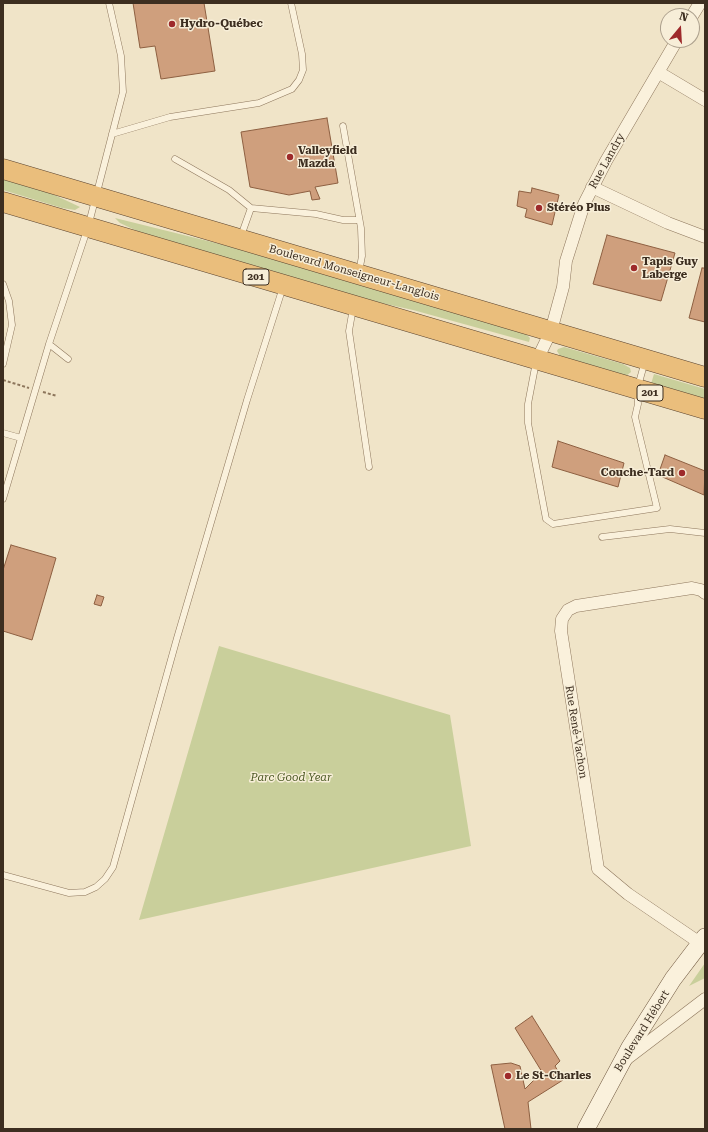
<!DOCTYPE html>
<meta charset="utf-8">
<style>
body{margin:0}
#map{position:relative;width:708px;height:1132px;overflow:hidden;background:#f0e4c8;font-family:"Roboto Serif",serif}
canvas{display:block}
.frame{position:absolute;inset:0;border:4px solid #3d2e20;pointer-events:none}
.north{position:absolute;left:660px;top:8px;width:40px;height:40px;box-sizing:border-box;background:#f7eed8;border:1px solid #ada18e;border-radius:50%;rotate:18deg;font-size:11px;font-weight:700;line-height:16px;text-align:center;color:#3d2e20}
.north::after{content:'';display:block;margin:auto;width:14px;height:18px;background:#9e2a2b;clip-path:polygon(50% 0,100% 100%,50% 72%,0 100%)}
</style>
<div id="map">
<canvas width="708" height="1132"></canvas>
<div class="frame"></div>
<div class="north">N</div>
</div>
<script>
const g = document.querySelector('canvas').getContext('2d');
g.lineJoin = 'round';
function paint(path, color) {
  g.fillStyle = color;
  g.fill(path, 'evenodd');
}
function shape(rows) {
  const path = new Path2D();
  for (const r of rows) {
    path.moveTo(r[0], r[1]);
    for (let i = 2; i < r.length; i += 2) path.lineTo(r[i], r[i + 1]);
  }
  return path;
}
function trace(path, color, width, dash) {
  g.strokeStyle = color;
  g.lineWidth = width;
  g.lineCap = dash ? 'butt' : 'round';
  g.setLineDash(dash || []);
  g.stroke(path);
}
function label(font, color, halo, rows, align = 'center') {
  g.font = font + ' "Roboto Serif",serif';
  g.lineWidth = 3;
  g.setLineDash([]);
  g.textBaseline = 'middle';
  g.strokeStyle = halo;
  g.fillStyle = color;
  for (const [text, x, y, turn = 0] of rows) {
    g.save();
    g.translate(x, y);
    g.rotate((+turn || 0) * Math.PI / 180);
    g.textAlign = isNaN(turn) ? turn : align;
    if (halo) g.strokeText(text, 0, 0);
    g.fillText(text, 0, 0);
    g.restore();
  }
}
paint(shape([
 [3,178,46,191,80,207,75,210,62,208,3,190],
 [115,218,240,249,525,333,530,338,529,342,413,310,381,303,154,239,120,223],
 [564,347,623,364,630,368,631,372,626,376,560,356,557,351,558,349],
 [654,374,705,389,705,400,651,384],
 [219,646,450,715,471,846,139,920],
 [705,963,705,978,689,986]
]), '#c9cf9b');
const building = shape([
 [133,3,204,3,215,71,161,79,155,46,140,48,133,3],
 [327,118,338,183,315,187,320,199,312,200,310,191,289,195,250,187,241,132,327,118],
 [532,188,559,195,552,225,525,217,527,209,517,206,519,191,531,193,532,188],
 [607,235,675,253,661,301,593,284,607,235],
 [702,268,705,268,705,322,689,318,702,268],
 [558,441,624,463,618,487,552,467,558,441],
 [665,455,705,471,704,495,658,475,665,455],
 [11,545,56,558,32,640,3,631,3,570,11,545],
 [97,595,104,597,101,606,94,604,97,595],
 [532,1016,560,1061,555,1066,563,1080,528,1102,531,1129,505,1129,491,1065,511,1063,520,1066,525,1089,542,1072,515,1028,532,1016]
]);
paint(building, '#cf9f7d');
trace(building, '#8d5f41', 1);
const service = shape([
 [343,126,361,228,362,256,359,272],
 [112,134,170,117,259,103,292,89,299,80,303,70,302,54,291,3],
 [175,159,229,190,251,208,316,214,343,220,359,220],
 [241,236,251,208],
 [3,284,9,301,12,325,3,364],
 [353,308,349,331,369,467],
 [49,344,68,359],
 [536,362,528,404,528,423,546,519,553,524,657,508,635,417,638,404,637,390,645,361],
 [3,433,21,438],
 [3,499,49,344,88,227,123,92,121,56,109,3],
 [602,537,670,529,705,533],
 [3,875,69,893,85,892,96,887,105,879,113,867,177,638,247,400,283,287]
]);
const minor = shape([
 [692,16,700,3],
 [658,72,705,100],
 [592,187,668,223,705,237],
 [537,360,551,331,563,287,566,261,584,204,606,161,677,40],
 [700,943,628,894,598,869,561,631,562,619,568,610,576,606,692,588,701,590,705,593],
 [625,1060,705,999]
]);
const secondary = shape([
 [586,1129,630,1047,673,979,705,937]
]);
const trunk = shape([
 [3,169,705,377],
 [3,202,705,409]
]);
trace(service, '#8d765c', 7);
trace(minor, '#8d765c', 13);
trace(secondary, '#6f573f', 18);
trace(trunk, '#5b4430', 21);
trace(shape([
 [3,380,29,388],
 [43,392,57,396]
]), '#8d765c', 2, [3, 2]);
trace(service, '#faf1dc', 6);
trace(minor, '#faf1dc', 12);
trace(secondary, '#faf1dc', 17);
trace(trunk, '#eabe7c', 20);
for (const [x, y, r, color] of [
 [172,24,4,"#9e2a2b"],
 [290,157,4,"#9e2a2b"],
 [539,208,4,"#9e2a2b"],
 [634,268,4,"#9e2a2b"],
 [682,473,4,"#9e2a2b"],
 [508,1076,4,"#9e2a2b"]
]) {
  const dot = new Path2D();
  dot.arc(x, y, r, 0, 2 * Math.PI);
  g.fillStyle = color;
  g.fill(dot);
  trace(dot, '#f7eed8', 1.5);
}
for (const [x, y, w] of [
 [256,277,26],
 [650,393,26]
]) {
  const box = new Path2D();
  box.roundRect(x - w / 2, y - 8, w, 16, 3);
  g.fillStyle = '#f7eed8';
  g.fill(box);
  trace(box, '#3d2e20', 1);
}
label('bold 10px', '#3d2e20', null, [
 ["201",256,277],
 ["201",650,393]
]);
label('bold 11px', '#3d2e20', '#f7eed8', [
 ["Hydro-Québec",180,24],
 ["Valleyfield",298,151],
 ["Mazda",298,164],
 ["Stéréo Plus",547,208],
 ["Tapis Guy",642,262],
 ["Laberge",642,275],
 ["Couche-Tard",674,473,"right"],
 ["Le St-Charles",516,1076]
], 'left');
label('11px', '#3d2e20', '#f7eed8', [
 ["Rue Landry",607,161,-61],
 ["Boulevard Monseigneur-Langlois",354,273,16],
 ["Rue René-Vachon",576,732,81],
 ["Boulevard Hébert",642,1031,-58]
]);
label('italic 11px', '#4d5a26', '#f7eed8', [
 ["Parc Good Year",291,778]
]);
</script>
